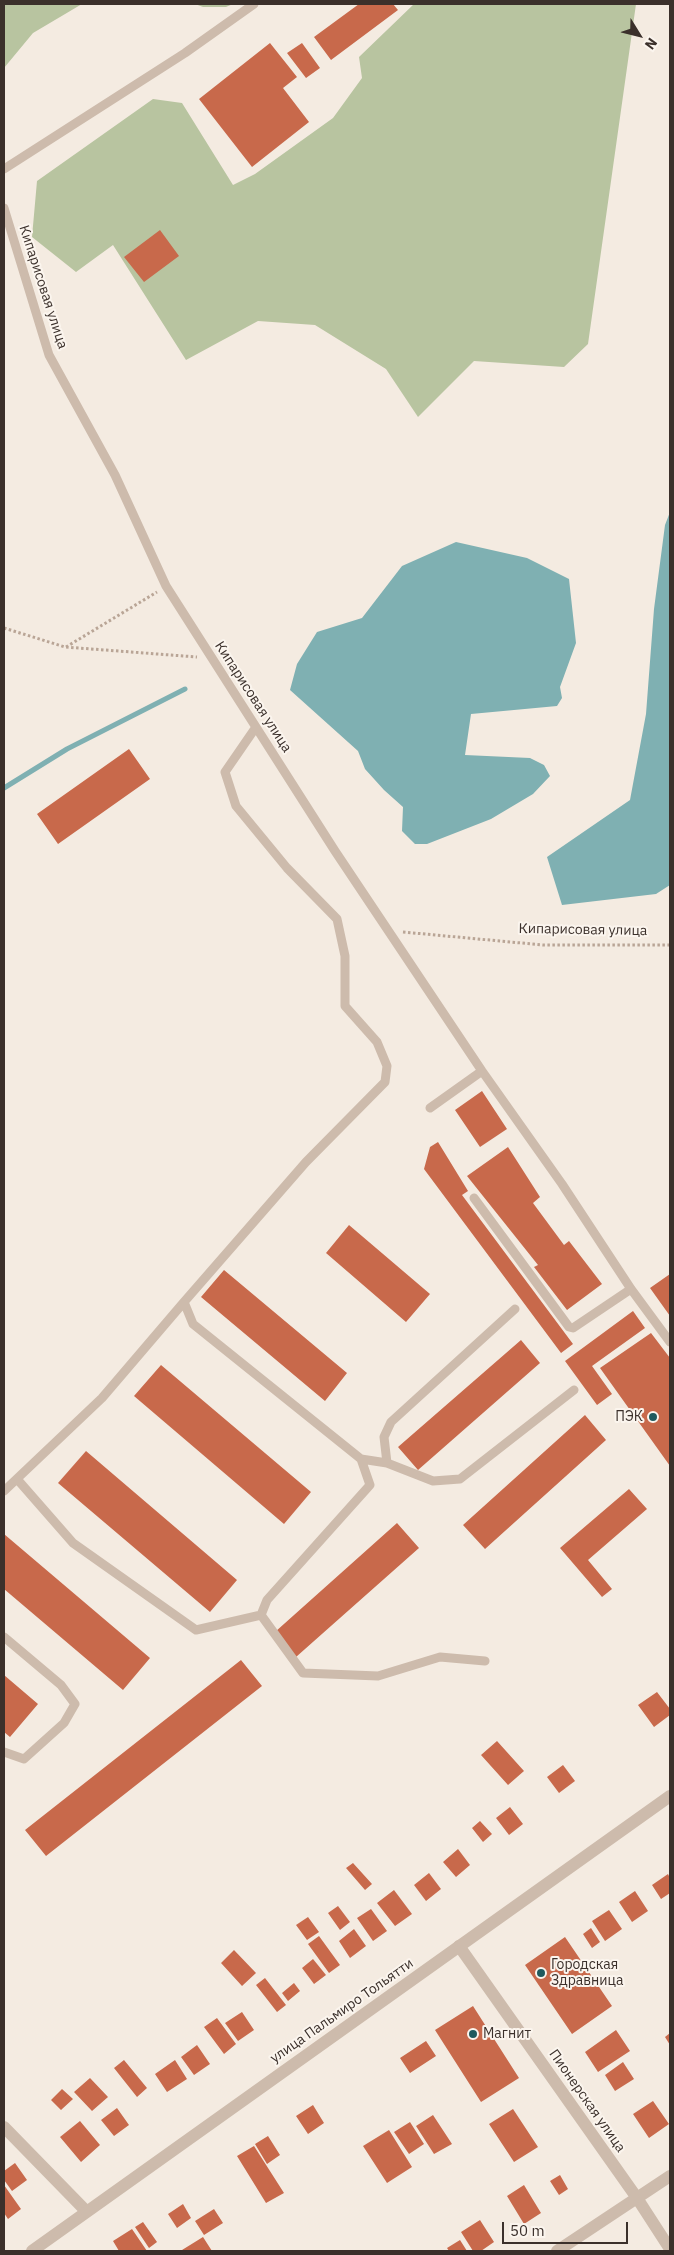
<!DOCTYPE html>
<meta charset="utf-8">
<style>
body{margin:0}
#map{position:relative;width:674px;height:2255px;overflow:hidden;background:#f4ebe1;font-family:"IBM Plex Sans",sans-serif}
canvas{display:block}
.frame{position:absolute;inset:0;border:5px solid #3b302b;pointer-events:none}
.north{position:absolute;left:614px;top:10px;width:50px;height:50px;-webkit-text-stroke:4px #fbf5ee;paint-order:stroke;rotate:126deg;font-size:14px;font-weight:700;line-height:20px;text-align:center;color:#3b302b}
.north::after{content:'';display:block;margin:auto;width:18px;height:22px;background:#3b302b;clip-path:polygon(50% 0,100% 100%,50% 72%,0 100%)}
.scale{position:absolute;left:502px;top:2222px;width:126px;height:22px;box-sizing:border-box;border:2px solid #3b302b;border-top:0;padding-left:6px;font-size:15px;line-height:18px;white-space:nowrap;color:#3b302b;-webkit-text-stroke:4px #fbf5ee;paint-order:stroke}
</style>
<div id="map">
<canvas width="674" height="2255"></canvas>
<div class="frame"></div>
<div class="north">N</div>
<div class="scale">50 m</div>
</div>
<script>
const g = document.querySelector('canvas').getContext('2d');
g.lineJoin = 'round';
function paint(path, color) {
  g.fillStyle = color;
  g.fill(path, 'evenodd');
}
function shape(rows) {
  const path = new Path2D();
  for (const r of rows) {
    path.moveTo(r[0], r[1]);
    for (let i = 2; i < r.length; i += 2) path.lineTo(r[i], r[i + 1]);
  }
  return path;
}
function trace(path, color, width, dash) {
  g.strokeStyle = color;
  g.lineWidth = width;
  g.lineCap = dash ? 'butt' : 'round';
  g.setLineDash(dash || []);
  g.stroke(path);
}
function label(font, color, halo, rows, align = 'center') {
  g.font = font + ' "IBM Plex Sans",sans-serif';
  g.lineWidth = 4;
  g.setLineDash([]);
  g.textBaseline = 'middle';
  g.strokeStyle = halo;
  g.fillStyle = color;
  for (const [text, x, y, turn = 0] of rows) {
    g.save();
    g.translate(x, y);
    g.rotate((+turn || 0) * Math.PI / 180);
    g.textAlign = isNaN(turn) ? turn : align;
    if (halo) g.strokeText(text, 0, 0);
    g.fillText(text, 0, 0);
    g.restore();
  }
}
paint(shape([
 [4,4,82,4,33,33,4,68],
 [195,4,233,4,226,7,203,7],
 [414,4,636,4,588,344,564,367,474,361,418,417,386,369,315,325,258,321,186,360,113,245,76,272,32,237,37,181,153,99,182,103,233,185,255,174,333,118,362,78,359,57]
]), '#b8c4a0');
paint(shape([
 [670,512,670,885,656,894,562,905,547,857,630,800,646,714,654,609,665,525],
 [456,542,527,558,569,579,576,643,560,687,562,698,557,706,471,714,465,755,530,758,544,765,550,776,533,794,491,819,427,844,415,844,402,831,403,807,384,790,365,769,358,751,290,690,297,664,317,632,362,618,402,566]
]), '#7fb0b2');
trace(shape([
 [4,788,67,749,185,689]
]), '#7fb0b2', 5);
paint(shape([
 [359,4,393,4,398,10,331,60,314,37],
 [270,43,297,77,283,88,309,122,252,167,199,99],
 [302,43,320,68,306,78,287,53],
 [160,230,179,256,144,282,124,257],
 [129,749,150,779,58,844,37,814],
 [482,1091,507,1129,480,1147,455,1110],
 [438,1142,468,1191,462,1195,573,1344,561,1353,424,1169,430,1147],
 [508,1147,540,1197,533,1203,564,1245,569,1241,602,1284,567,1310,534,1267,538,1265,467,1176],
 [349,1225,430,1294,406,1322,326,1253],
 [224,1270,347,1373,325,1401,201,1297],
 [670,1274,670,1316,650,1288],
 [633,1311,645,1328,592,1366,612,1394,597,1405,565,1361],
 [651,1333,670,1358,670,1466,600,1368],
 [521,1340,540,1363,418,1470,398,1447],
 [161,1365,311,1492,284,1524,134,1396],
 [585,1415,606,1440,485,1549,463,1525],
 [86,1451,237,1580,210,1612,58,1483],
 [629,1489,647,1509,588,1560,612,1589,602,1597,560,1548],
 [397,1523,419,1548,296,1657,275,1632],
 [4,1534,150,1658,123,1690,4,1589],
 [241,1660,262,1686,46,1856,25,1830],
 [4,1675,38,1704,10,1737,4,1732],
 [657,1692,670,1709,670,1715,654,1727,638,1705],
 [497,1741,524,1771,508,1785,481,1755],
 [563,1765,575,1781,559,1793,547,1777],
 [510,1807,523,1824,509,1835,496,1818],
 [480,1821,492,1834,483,1842,472,1828],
 [458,1849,470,1865,456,1877,443,1862],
 [353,1863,372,1884,365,1890,346,1868],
 [429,1873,441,1889,426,1901,414,1885],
 [668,1874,670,1878,670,1893,661,1899,652,1885],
 [394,1890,412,1914,395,1926,377,1903],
 [635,1891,648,1911,632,1922,619,1902],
 [338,1906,350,1922,340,1930,328,1913],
 [371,1909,387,1931,373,1941,357,1918],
 [609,1910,622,1929,605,1941,592,1921],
 [308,1917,319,1932,307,1940,296,1925],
 [591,1928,600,1942,592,1948,583,1934],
 [354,1929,366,1946,350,1958,339,1941],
 [319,1936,340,1965,329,1973,308,1944],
 [565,1937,612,2006,572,2034,525,1965],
 [234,1950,256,1973,242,1986,221,1963],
 [313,1959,326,1975,314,1984,302,1968],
 [265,1978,286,2005,277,2012,256,1985],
 [294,1983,300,1991,288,2001,282,1993],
 [473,2006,519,2078,481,2102,435,2030],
 [242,2012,254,2030,238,2041,225,2023],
 [217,2018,236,2044,224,2054,204,2027],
 [616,2030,630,2051,598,2072,585,2052],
 [670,2033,670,2045,665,2037],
 [426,2041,436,2056,410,2073,400,2058],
 [197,2045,210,2064,194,2075,181,2057],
 [124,2060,147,2088,137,2097,114,2068],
 [175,2060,187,2079,167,2092,155,2074],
 [623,2062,634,2079,615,2091,605,2075],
 [90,2078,108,2097,92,2111,74,2092],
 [62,2089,73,2099,61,2110,51,2100],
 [653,2101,669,2124,649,2138,633,2114],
 [313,2105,324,2123,308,2134,296,2116],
 [117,2108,129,2125,114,2136,101,2120],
 [513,2109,538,2147,514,2162,489,2124],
 [433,2115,452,2144,434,2154,416,2126],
 [80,2121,100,2145,81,2162,60,2137],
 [410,2122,424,2144,409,2154,394,2132],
 [389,2130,412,2167,387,2183,363,2146],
 [268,2136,280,2155,267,2164,255,2144],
 [254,2146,284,2193,266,2203,237,2156],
 [15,2163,27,2180,12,2191,4,2180,4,2171],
 [560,2175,568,2189,559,2195,550,2181],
 [4,2185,21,2209,8,2219,4,2213],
 [524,2185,541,2213,524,2224,507,2196],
 [183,2204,191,2218,177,2228,168,2214],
 [214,2209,223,2223,204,2235,195,2221],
 [480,2220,494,2242,481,2251,473,2251,461,2232],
 [143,2222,157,2242,149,2248,135,2227],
 [132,2229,147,2251,119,2251,113,2241],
 [203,2237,212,2251,183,2251,182,2250],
 [460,2240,467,2251,449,2251,447,2248]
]), '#c8694b');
trace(shape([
 [4,628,65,647,197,657],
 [66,647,157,592],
 [403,932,543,945,670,945]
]), '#b9a596', 3, [2.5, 2.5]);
trace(shape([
 [4,169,185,53,254,4],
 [4,208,49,355,115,475,166,586,335,851,482,1071,562,1184,631,1289,670,1342],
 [256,727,225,772,236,806,287,868,337,919,345,956,345,1006,377,1042,387,1066,385,1082,306,1162,184,1302,193,1324,361,1459,370,1485,267,1600,261,1615,303,1673,378,1676,440,1657,485,1661],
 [430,1108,482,1071],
 [474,1198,569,1327,573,1328,631,1289],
 [361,1459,387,1463,433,1481,460,1479,574,1390],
 [387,1463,384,1437,391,1422,515,1309],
 [17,1479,73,1543,196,1630,261,1615],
 [4,1491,102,1398,184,1302],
 [4,1637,61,1685,75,1704,64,1723,24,1759,4,1752]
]), '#cdbbac', 9);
trace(shape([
 [459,1946,637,2198,670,2249],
 [4,2127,86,2211],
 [557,2251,670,2176]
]), '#cdbbac', 12);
trace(shape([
 [32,2251,670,1796]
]), '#cdbbac', 12);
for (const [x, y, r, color] of [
 [653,1417,5,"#1f5a5e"],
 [541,1973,5,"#1f5a5e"],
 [473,2034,5,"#1f5a5e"]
]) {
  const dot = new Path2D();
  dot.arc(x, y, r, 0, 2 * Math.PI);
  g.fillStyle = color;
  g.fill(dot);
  trace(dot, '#fbf5ee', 2);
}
label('14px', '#3b302b', '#fbf5ee', [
 ["Кипарисовая улица",43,287,72],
 ["Кипарисовая улица",253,697,57],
 ["Кипарисовая улица",583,930,1],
 ["улица Пальмиро Тольятти",342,2011,-35],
 ["Пионерская улица",587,2101,55]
]);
label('14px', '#3b302b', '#fbf5ee', [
 ["ПЭК",643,1417,"right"],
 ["Городская",551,1965],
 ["Здравница",551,1981],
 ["Магнит",483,2034]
], 'left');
</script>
